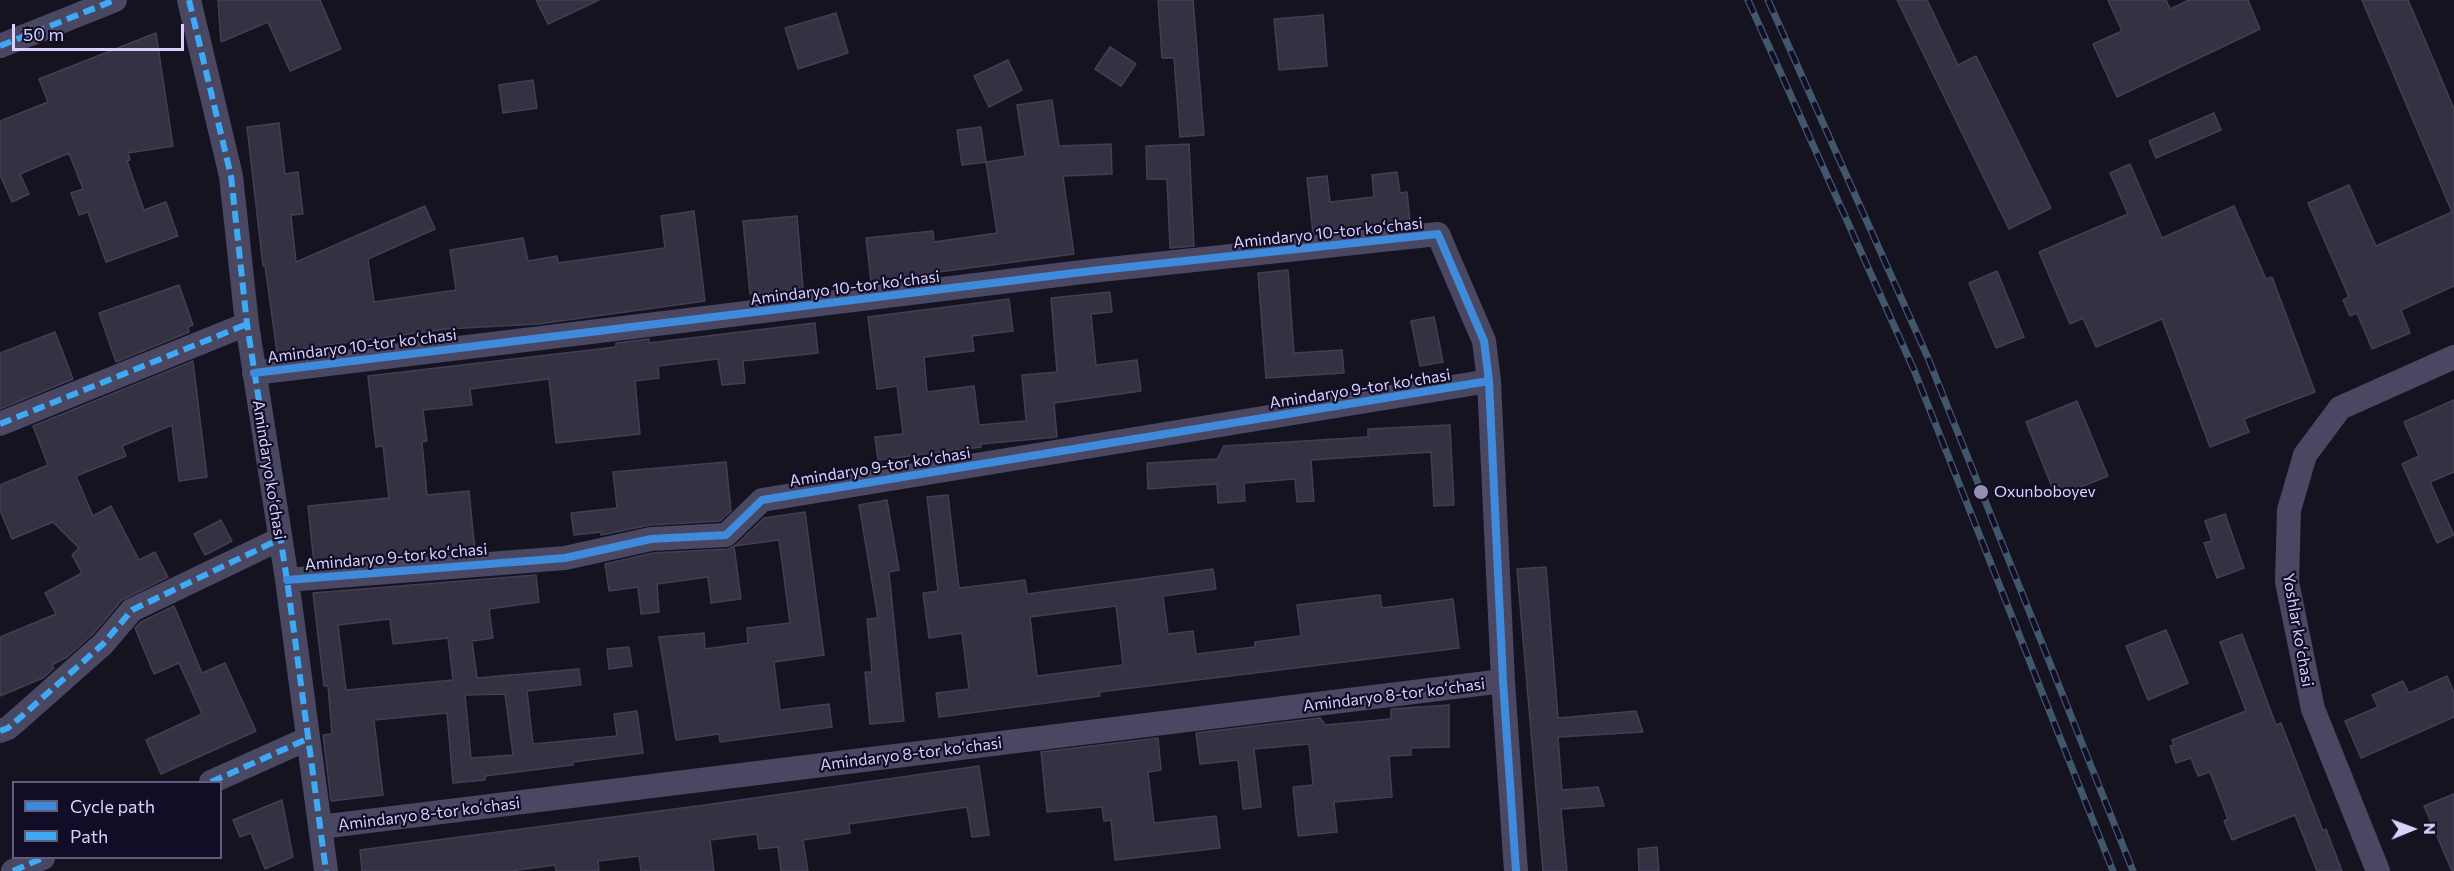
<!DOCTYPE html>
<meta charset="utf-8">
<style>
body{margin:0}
#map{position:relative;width:2454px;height:871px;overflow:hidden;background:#161320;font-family:Commissioner,sans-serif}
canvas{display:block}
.legend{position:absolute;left:12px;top:781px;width:210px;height:78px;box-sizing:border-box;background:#120d26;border:2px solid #625c7d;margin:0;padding:8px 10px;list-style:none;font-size:18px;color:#d9d2ff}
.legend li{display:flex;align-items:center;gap:12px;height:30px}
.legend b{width:30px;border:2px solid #625c7d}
.north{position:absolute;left:2382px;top:799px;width:60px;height:60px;-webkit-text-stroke:4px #120d26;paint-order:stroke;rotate:89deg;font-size:16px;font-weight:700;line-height:24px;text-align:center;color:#d9d2ff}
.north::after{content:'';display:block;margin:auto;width:21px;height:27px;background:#d9d2ff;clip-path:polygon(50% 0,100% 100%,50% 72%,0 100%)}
.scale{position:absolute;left:12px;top:24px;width:172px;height:27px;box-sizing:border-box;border:3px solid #d9d2ff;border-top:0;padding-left:8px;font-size:18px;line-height:21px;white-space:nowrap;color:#d9d2ff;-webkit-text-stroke:4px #120d26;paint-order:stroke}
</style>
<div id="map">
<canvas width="2454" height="871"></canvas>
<ul class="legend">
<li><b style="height:8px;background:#408adc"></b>Cycle path</li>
<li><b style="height:8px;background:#3fa9f5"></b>Path</li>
</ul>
<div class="north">N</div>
<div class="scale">50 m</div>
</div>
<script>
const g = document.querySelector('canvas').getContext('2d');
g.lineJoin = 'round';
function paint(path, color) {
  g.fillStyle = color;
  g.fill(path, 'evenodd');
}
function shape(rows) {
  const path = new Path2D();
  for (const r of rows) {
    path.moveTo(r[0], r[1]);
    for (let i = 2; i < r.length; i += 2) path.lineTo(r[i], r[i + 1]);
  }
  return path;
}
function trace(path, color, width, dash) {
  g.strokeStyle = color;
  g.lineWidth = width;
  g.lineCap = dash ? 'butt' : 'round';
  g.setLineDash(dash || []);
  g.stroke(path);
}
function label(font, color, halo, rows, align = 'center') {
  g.font = font + ' Commissioner,sans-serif';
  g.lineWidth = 4.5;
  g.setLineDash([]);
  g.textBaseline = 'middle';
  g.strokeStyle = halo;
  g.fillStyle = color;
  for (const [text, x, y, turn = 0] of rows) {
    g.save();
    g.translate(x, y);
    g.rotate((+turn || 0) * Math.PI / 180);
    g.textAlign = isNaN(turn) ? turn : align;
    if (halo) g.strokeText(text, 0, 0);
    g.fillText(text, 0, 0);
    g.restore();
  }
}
const building = shape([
 [218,0,320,0,341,49,290,71,268,22,221,42,218,0],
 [536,0,599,0,548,24,536,0],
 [1158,0,1193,0,1204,135,1180,137,1174,58,1162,58,1158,0],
 [1897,0,1927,0,1958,65,1976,56,2051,208,2009,229,1897,0],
 [2108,0,2166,0,2170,9,2189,0,2248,0,2260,29,2117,97,2093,44,2122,31,2108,0],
 [2362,0,2408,0,2454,109,2454,286,2401,310,2410,333,2372,349,2357,313,2350,316,2343,300,2349,297,2308,203,2349,185,2376,246,2452,212,2362,0],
 [836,13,848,53,798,69,785,28,836,13],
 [1323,15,1327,66,1279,70,1274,19,1323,15],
 [156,33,173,146,128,153,130,160,127,161,144,210,166,202,178,236,106,262,88,212,79,215,71,193,83,189,69,153,20,174,29,194,12,202,0,175,0,121,48,102,39,79,156,33],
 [1110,47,1136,64,1121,86,1095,69,1110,47],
 [1008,60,1022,90,989,107,974,76,1008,60],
 [533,80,537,108,503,113,499,85,533,80],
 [1052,100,1059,146,1111,144,1112,174,1063,176,1074,254,871,281,866,238,933,231,934,242,997,233,986,162,1025,156,1017,105,1052,100],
 [2214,113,2221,130,2156,158,2149,141,2214,113],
 [279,123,285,174,298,172,303,214,291,215,296,262,425,206,435,229,368,259,374,302,456,290,450,250,523,238,528,261,557,256,558,263,665,248,661,216,694,211,705,301,538,324,446,329,277,352,265,266,263,266,247,127,279,123],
 [981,127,986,162,962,165,957,130,981,127],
 [1189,144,1194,246,1170,248,1167,179,1147,179,1146,146,1189,144],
 [2130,164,2162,238,2234,206,2266,279,2272,277,2315,392,2244,419,2249,432,2210,447,2162,319,2096,347,2083,318,2070,324,2039,252,2128,214,2110,173,2130,164],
 [1397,172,1400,193,1407,192,1410,223,1313,233,1307,178,1327,176,1330,202,1374,197,1372,175,1397,172],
 [797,216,803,289,750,294,743,221,797,216],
 [1288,270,1294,353,1342,350,1344,373,1266,378,1258,273,1288,270],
 [1997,271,2024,337,1996,348,1969,283,1997,271],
 [179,285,193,325,188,327,189,332,116,362,99,313,179,285],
 [1110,292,1112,312,1091,314,1096,365,1137,360,1141,391,1054,403,1057,437,981,444,981,447,878,460,875,437,903,434,897,386,877,389,868,317,1009,299,1013,331,972,336,974,351,924,357,927,392,974,386,979,425,1026,421,1022,375,1057,372,1051,298,1110,292],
 [1434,317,1443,362,1420,366,1411,321,1434,317],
 [815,323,818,353,743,361,745,383,722,385,718,359,658,366,659,378,635,381,640,434,556,443,549,379,470,389,472,405,423,410,427,441,422,442,427,495,469,491,475,551,314,564,308,506,389,498,383,446,376,447,368,376,616,347,616,343,649,339,649,343,815,323],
 [55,332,73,379,0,409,0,353,55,332],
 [193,361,207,477,179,481,172,425,122,446,126,456,76,476,93,516,111,506,139,560,155,552,168,577,122,600,93,634,67,657,52,665,54,668,43,678,0,696,0,637,56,614,45,593,82,573,72,555,79,548,53,522,12,539,0,510,0,485,48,465,33,426,193,361],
 [2454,400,2454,472,2430,482,2454,535,2437,543,2402,464,2419,456,2404,422,2454,400],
 [2077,401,2108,476,2056,497,2026,422,2077,401],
 [1450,425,1454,505,1434,506,1431,452,1311,460,1314,501,1297,502,1295,479,1244,483,1245,501,1218,503,1217,484,1148,489,1147,463,1217,459,1224,446,1368,437,1368,429,1450,425],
 [726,462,731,511,720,521,650,525,601,535,601,532,574,535,571,513,617,508,613,472,726,462],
 [948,495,959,588,1025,580,1027,594,1213,569,1216,589,1163,596,1168,634,1193,631,1196,654,1255,647,1255,642,1301,636,1297,605,1380,595,1382,608,1453,599,1459,648,1099,692,1100,696,939,717,936,693,969,689,962,633,929,638,923,593,938,591,927,497,948,495],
 [1116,606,1123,665,1037,676,1030,617,1116,606],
 [887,500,899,570,889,572,904,721,870,724,865,672,872,672,867,619,878,618,859,505,887,500],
 [805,512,824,655,774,662,780,710,829,704,832,727,720,742,719,734,676,740,659,637,704,633,705,649,748,643,747,628,790,623,779,540,734,546,741,599,711,603,708,577,657,584,659,612,641,614,638,587,609,591,605,564,653,553,728,549,736,545,764,518,805,512],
 [2225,514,2244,568,2217,578,2204,543,2212,541,2205,521,2225,514],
 [221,520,232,541,205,555,194,534,221,520],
 [1546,567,1558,718,1636,711,1643,732,1558,737,1562,790,1598,787,1604,806,1561,809,1567,871,1543,871,1517,569,1546,567],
 [536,575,539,602,489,609,493,638,472,641,477,678,579,669,581,685,527,691,533,744,617,736,614,714,637,711,643,753,573,762,573,765,485,776,485,780,453,783,447,713,374,720,383,795,331,801,323,735,332,734,328,686,324,686,313,593,536,575],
 [390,619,393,644,448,638,453,680,346,690,338,625,390,619],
 [505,694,513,755,471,758,465,695,505,694],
 [174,606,202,673,225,663,256,731,161,774,146,740,202,714,179,663,154,674,135,628,141,622,174,606],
 [2166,630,2188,683,2148,700,2126,646,2166,630],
 [2242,634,2276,725,2281,723,2323,831,2326,829,2342,871,2317,871,2295,815,2232,840,2224,821,2228,819,2210,772,2198,776,2191,758,2176,763,2170,746,2174,745,2172,740,2246,711,2220,642,2242,634],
 [629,647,632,666,609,669,607,649,629,647],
 [2447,676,2454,693,2454,717,2361,758,2345,721,2378,707,2372,695,2403,681,2409,693,2447,676],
 [1449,705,1449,747,1411,748,1411,755,1389,756,1392,797,1334,802,1337,832,1298,836,1293,787,1313,785,1309,744,1254,749,1261,807,1243,809,1238,760,1200,764,1196,733,1320,718,1325,725,1391,719,1391,709,1449,705],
 [1158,738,1161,770,1148,772,1154,823,1216,816,1220,848,1115,860,1111,820,1104,821,1102,807,1047,812,1041,752,1158,738],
 [979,766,989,835,972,837,967,807,849,824,850,833,803,840,808,871,781,871,778,847,759,849,757,834,710,840,714,871,641,871,639,856,598,861,599,871,556,871,555,865,510,871,362,871,360,850,705,805,979,766],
 [2454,794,2454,871,2452,871,2424,806,2454,794],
 [282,800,293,857,265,869,251,833,240,837,233,820,282,800],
 [1657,847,1659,871,1639,871,1638,849,1657,847]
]);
paint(building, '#343142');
trace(building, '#433e54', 1.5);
trace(shape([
 [189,0,231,176,247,324,287,580,326,871],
 [0,46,115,0],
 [254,373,1091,271,1438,234,1484,341,1489,381,1503,681,1516,871],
 [0,424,247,324],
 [287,580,565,558,651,539,726,535,762,500,1489,381],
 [0,731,8,728,22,716,103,644,132,610,280,539],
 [211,782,307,739],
 [320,827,1503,681],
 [13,871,43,858],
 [2378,871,2313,709,2287,582,2289,510,2305,455,2340,408,2454,357]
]), '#494761', 24);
const rail = shape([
 [1748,0,1914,370,2113,871],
 [1768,0,1928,358,2133,871]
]);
trace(rail, '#42576b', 7);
trace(rail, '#120d26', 4.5, [14]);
trace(shape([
 [189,0,231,176,247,324,287,580,326,871],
 [0,46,115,0],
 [0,424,247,324],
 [0,731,8,728,22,716,103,644,132,610,280,539],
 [211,782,307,739],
 [13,871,43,858]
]), '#3fa9f5', 6, [12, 6]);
trace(shape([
 [254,373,1091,271,1438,234,1484,341,1489,381,1503,681,1516,871],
 [287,580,565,558,651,539,726,535,762,500,1489,381]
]), '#408adc', 8);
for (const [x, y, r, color] of [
 [1981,492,8,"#958fb1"]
]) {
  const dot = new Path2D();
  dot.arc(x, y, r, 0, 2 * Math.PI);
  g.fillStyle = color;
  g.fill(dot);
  trace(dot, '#120d26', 2);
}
label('16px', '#d9d2ff', '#120d26', [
 ["Amindaryo 10-tor koʻchasi",1328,233,-6],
 ["Amindaryo 10-tor koʻchasi",845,288,-7],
 ["Amindaryo 10-tor koʻchasi",362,346,-7],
 ["Amindaryo 9-tor koʻchasi",1360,389,-9],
 ["Amindaryo 9-tor koʻchasi",880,467,-9],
 ["Amindaryo koʻchasi",269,470,81],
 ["Amindaryo 9-tor koʻchasi",396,557,-5],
 ["Yoshlar koʻchasi",2298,630,80],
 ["Amindaryo 8-tor koʻchasi",1394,695,-7],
 ["Amindaryo 8-tor koʻchasi",911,754,-7],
 ["Amindaryo 8-tor koʻchasi",429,814,-7]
]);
label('16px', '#d9d2ff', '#120d26', [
 ["Oxunboboyev",1994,492]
], 'left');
</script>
